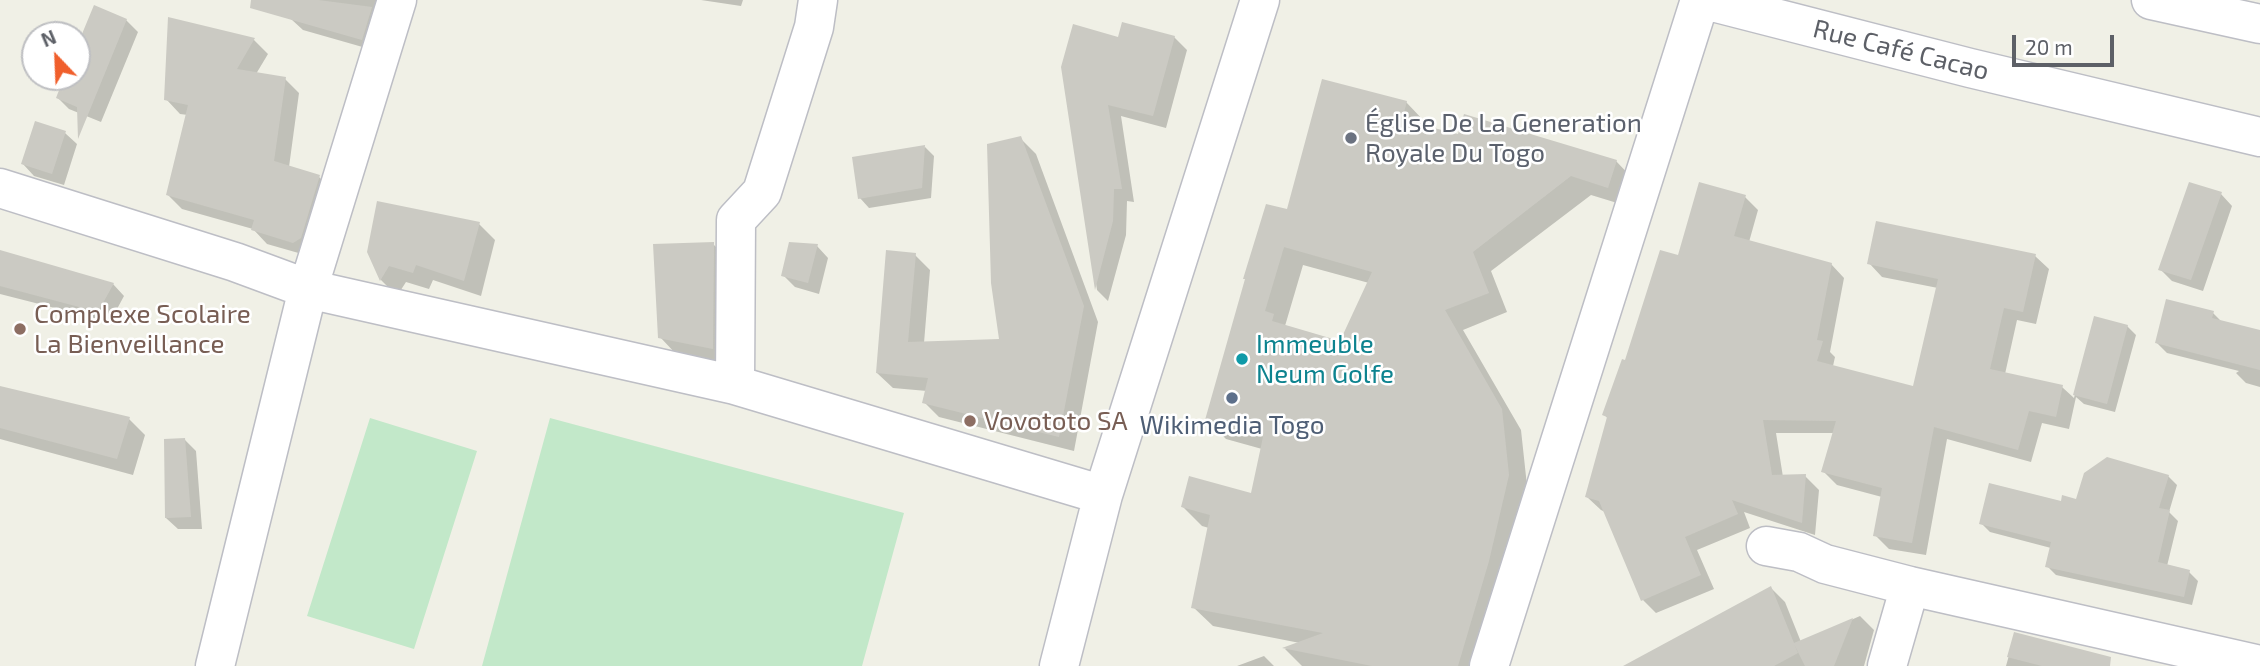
<!DOCTYPE html>
<meta charset="utf-8">
<style>
body{margin:0}
#map{position:relative;width:2260px;height:666px;overflow:hidden;background:#f0f0e6;font-family:"Exo 2",sans-serif}
canvas{display:block}
.north{position:absolute;left:21px;top:21px;width:70px;height:70px;box-sizing:border-box;background:#fff;border:2px solid #bebfc2;border-radius:50%;rotate:337deg;font-size:19px;font-weight:700;line-height:28px;text-align:center;color:#5d6067}
.north::after{content:'';display:block;margin:auto;width:24px;height:32px;background:#f05f2c;clip-path:polygon(50% 0,100% 100%,50% 72%,0 100%)}
.scale{position:absolute;left:2012px;top:35px;width:102px;height:32px;box-sizing:border-box;border:4px solid #5d6067;border-top:0;padding-left:9px;font-size:21px;line-height:24px;white-space:nowrap;color:#5d6067;-webkit-text-stroke:5px #fff;paint-order:stroke}
</style>
<div id="map">
<canvas width="2260" height="666"></canvas>
<div class="north">N</div>
<div class="scale">20 m</div>
</div>
<script>
const g = document.querySelector('canvas').getContext('2d');
g.lineJoin = 'round';
function paint(path, color) {
  g.fillStyle = color;
  g.fill(path, 'evenodd');
}
function shape(rows) {
  const path = new Path2D();
  for (const r of rows) {
    path.moveTo(r[0], r[1]);
    for (let i = 2; i < r.length; i += 2) path.lineTo(r[i], r[i + 1]);
  }
  return path;
}
function trace(path, color, width, dash) {
  g.strokeStyle = color;
  g.lineWidth = width;
  g.lineCap = dash ? 'butt' : 'round';
  g.setLineDash(dash || []);
  g.stroke(path);
}
function label(font, color, halo, rows, align = 'center') {
  g.font = font + ' "Exo 2",sans-serif';
  g.lineWidth = 5;
  g.setLineDash([]);
  g.textBaseline = 'middle';
  g.strokeStyle = halo;
  g.fillStyle = color;
  for (const [text, x, y, turn = 0] of rows) {
    g.save();
    g.translate(x, y);
    g.rotate((+turn || 0) * Math.PI / 180);
    g.textAlign = isNaN(turn) ? turn : align;
    if (halo) g.strokeText(text, 0, 0);
    g.fillText(text, 0, 0);
    g.restore();
  }
}
paint(shape([
 [370,418,477,451,414,649,307,616],
 [550,418,904,513,862,666,482,666]
]), '#c2e8c9');
paint(shape([
 [296,0,386,0,373,50,303,30,291,19],
 [701,0,743,0,741,6],
 [170,19,254,40,268,54,256,74,285,79,299,93,289,167,319,177,333,191,309,256,267,244,253,229,182,209,168,195,188,115,180,114,166,99],
 [126,20,138,32,101,122,69,109,58,98,66,77,77,77,77,50],
 [1174,37,1187,50,1166,128,1121,116,1134,202,1127,201,1126,235,1108,301,1097,290,1063,67,1120,39],
 [1406,102,1425,122,1424,127,1460,136,1616,161,1635,181,1627,206,1591,195,1491,271,1507,312,1463,330,1521,430,1528,495,1483,666,1302,666,1285,649,1300,643,1213,626,1193,607,1209,528,1202,526,1183,507,1252,495,1262,449,1226,439,1207,420,1288,212],
 [1303,265,1369,283,1341,343,1285,326],
 [65,133,77,144,64,185,34,176,23,164],
 [1020,138,1036,154,1098,322,1074,451,939,417,924,402,927,391,893,388,877,373,915,255,930,270,924,343,1001,341],
 [925,147,934,156,931,198,869,208,860,198],
 [2221,194,2232,206,2203,291,2172,281,2160,269],
 [1745,197,1758,210,1749,242,1831,264,1844,278,1830,352,1835,357,1833,366,1914,388,1938,288,1882,277,1869,263,2035,256,2049,269,2036,324,2017,320,2005,374,2062,387,2074,398,2095,318,2127,326,2136,335,2115,412,2084,404,2076,397,2069,429,2042,423,2031,462,1947,439,1926,555,1889,549,1875,535,1882,497,1837,485,1823,471,1834,433,1776,433,1783,477,1805,476,1819,490,1815,535,1744,512,1750,528,1697,550,1714,589,1656,613,1643,600,1605,512,1601,510,1587,497,1608,419,1604,414,1626,363,1679,257],
 [479,224,495,240,481,296,433,280,429,289,406,282,397,296,381,280,369,252],
 [713,244,730,261,729,364,676,354,660,337],
 [817,246,828,258,819,294,795,287,783,275],
 [0,252,113,284,124,296,110,322,0,294],
 [2213,313,2223,323,2260,332,2260,387,2246,383,2236,373,2239,371,2167,353,2157,343],
 [0,388,129,419,145,435,133,475,0,439],
 [185,440,196,451,202,529,178,529,166,518],
 [2168,476,2177,485,2169,512,2178,521,2167,566,2189,572,2198,581,2192,605,2056,575,2047,566,2051,548,1990,532,1981,523],
 [1771,588,1785,602,1801,642,1860,616,1874,630,1864,666,1663,666],
 [2015,634,2094,666,2006,666],
 [1264,656,1274,666,1237,666]
]), '#0003');
paint(shape([
 [251,0,318,0,372,7,362,40,250,8],
 [94,5,127,19,78,139,77,107,56,98,64,77,77,77,77,46],
 [168,17,255,38,237,69,286,77,274,161,320,175,301,238,293,243,251,230,254,220,166,195,188,105,164,100],
 [1122,22,1175,36,1153,116,1108,105,1122,189,1114,189,1113,221,1095,290,1061,67,1073,24,1118,37],
 [1322,79,1407,101,1402,120,1458,134,1464,114,1617,160,1608,188,1571,176,1473,252,1489,293,1445,310,1502,409,1509,475,1489,561,1458,666,1372,666,1282,648,1323,633,1191,608,1210,515,1181,507,1189,476,1251,493,1263,437,1205,420,1245,279,1243,279,1266,204,1287,209],
 [1284,247,1372,272,1340,341,1272,321,1274,314,1265,311],
 [35,121,66,131,52,174,21,164],
 [1021,136,1084,306,1059,437,922,403,928,378,876,373,886,250,916,253,908,342,999,339,991,283,987,144],
 [925,145,922,188,858,199,852,157],
 [1699,182,1746,195,1734,236,1832,263,1817,340,1823,341,1817,361,1913,386,1938,279,1867,264,1876,221,2036,254,2023,312,2004,308,1990,369,2063,385,2056,417,2029,411,2018,450,1934,427,1912,543,1873,536,1882,488,1821,472,1836,421,1763,420,1772,475,1806,474,1802,523,1732,500,1738,514,1685,537,1701,575,1641,601,1599,501,1585,497,1607,417,1602,415,1622,359,1625,360,1660,250,1678,255],
 [2189,182,2222,192,2191,280,2158,270],
 [377,201,480,222,464,281,416,265,413,273,389,266,380,281,367,252],
 [714,242,713,349,658,338,653,244],
 [789,242,818,244,808,283,781,276],
 [0,250,114,283,98,312,0,286],
 [2166,299,2214,311,2212,318,2260,330,2260,370,2155,343],
 [2094,316,2128,325,2107,404,2073,395],
 [0,386,130,417,117,459,0,428],
 [185,438,191,517,165,518,164,439],
 [2107,457,2169,475,2159,508,2170,510,2158,562,2190,570,2184,597,2045,567,2051,542,1979,524,1989,483,2061,501,2062,495,2076,499,2084,473],
 [1771,586,1794,643,1853,618,1834,666,1805,666,1794,644,1798,653,1774,666,1623,666],
 [2014,632,2111,657,2110,666,2042,666,2007,657]
]), '#cbcac3');
const street = shape([
 [1705,0,1970,68,2260,137],
 [2151,0,2260,24],
 [0,188,235,262,308,289,735,385,1103,495],
 [735,385,736,220,762,192,814,27,818,0],
 [1766,546,1799,552,1825,564,1910,586,2260,665],
 [215,666,308,289,397,0],
 [1059,666,1103,495,1260,0],
 [1489,666,1700,0],
 [1887,666,1910,586]
]);
trace(street, '#bdbec5', 41);
trace(street, '#fff', 38);
for (const [x, y, r, color] of [
 [1351,138,7,"#6b7280"],
 [20,329,7,"#8d6e63"],
 [1242,359,7,"#0f9aa8"],
 [1232,398,7,"#5c6f8a"],
 [970,421,7,"#8d6e63"]
]) {
  const dot = new Path2D();
  dot.arc(x, y, r, 0, 2 * Math.PI);
  g.fillStyle = color;
  g.fill(dot);
  trace(dot, '#fff', 2.5);
}
label('26px', '#5d6067', '#fff', [
 ["Rue Café Cacao",1901,50,14]
]);
label('26px', '#5b616d', '#fff', [
 ["Église De La Generation",1365,123],
 ["Royale Du Togo",1365,153]
], 'left');
label('26px', '#785e54', '#fff', [
 ["Complexe Scolaire",34,314],
 ["La Bienveillance",34,344],
 ["Vovototo SA",984,421]
], 'left');
label('26px', '#0d838f', '#fff', [
 ["Immeuble",1256,344],
 ["Neum Golfe",1256,374]
], 'left');
label('26px', '#4e5e75', '#fff', [
 ["Wikimedia Togo",1232,425]
]);
</script>
